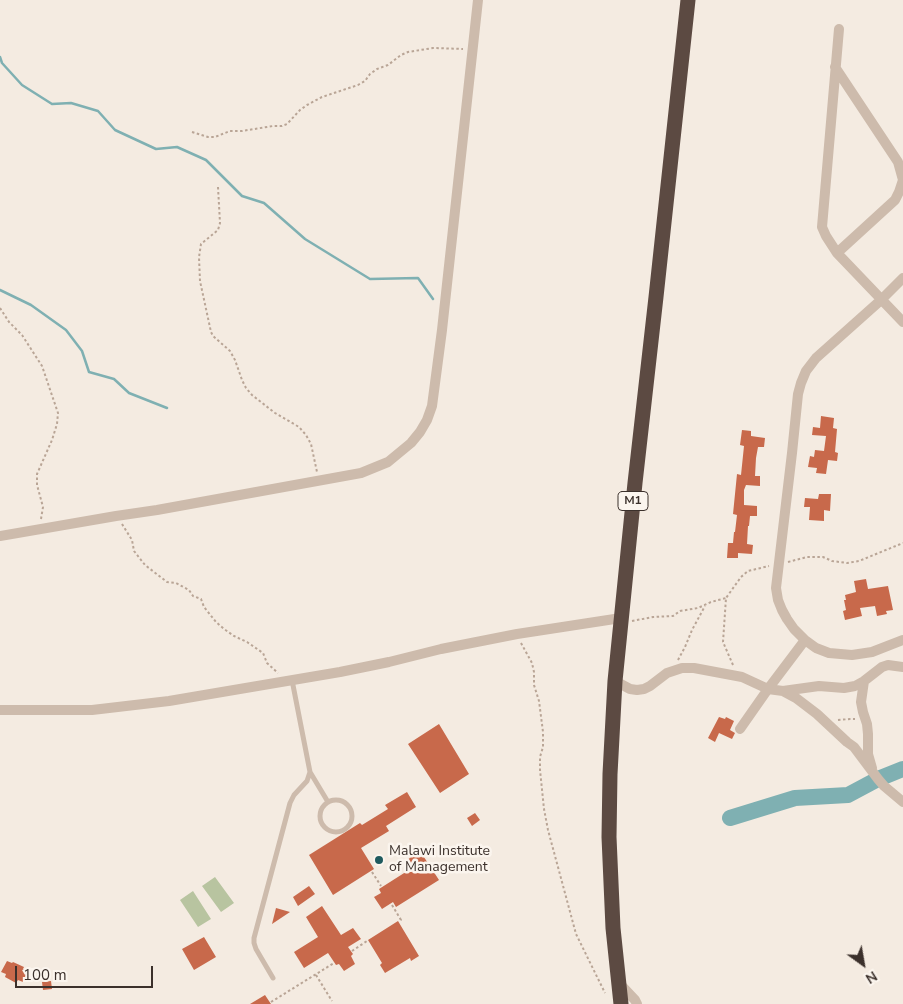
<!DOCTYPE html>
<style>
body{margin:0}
#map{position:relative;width:903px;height:1004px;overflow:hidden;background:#f4ebe1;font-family:"Nunito Sans",sans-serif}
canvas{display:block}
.north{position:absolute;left:838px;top:939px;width:50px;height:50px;-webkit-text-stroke:4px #fbf5ee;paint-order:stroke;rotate:148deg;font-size:14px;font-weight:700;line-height:20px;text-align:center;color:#3b302b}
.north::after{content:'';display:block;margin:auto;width:18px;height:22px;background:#3b302b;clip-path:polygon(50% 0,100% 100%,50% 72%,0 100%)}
.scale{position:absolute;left:15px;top:966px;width:138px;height:22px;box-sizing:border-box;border:2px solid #3b302b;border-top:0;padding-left:6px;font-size:15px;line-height:18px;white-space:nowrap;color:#3b302b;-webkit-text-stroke:4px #fbf5ee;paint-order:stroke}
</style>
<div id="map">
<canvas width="903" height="1004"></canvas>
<div class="north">N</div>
<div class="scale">100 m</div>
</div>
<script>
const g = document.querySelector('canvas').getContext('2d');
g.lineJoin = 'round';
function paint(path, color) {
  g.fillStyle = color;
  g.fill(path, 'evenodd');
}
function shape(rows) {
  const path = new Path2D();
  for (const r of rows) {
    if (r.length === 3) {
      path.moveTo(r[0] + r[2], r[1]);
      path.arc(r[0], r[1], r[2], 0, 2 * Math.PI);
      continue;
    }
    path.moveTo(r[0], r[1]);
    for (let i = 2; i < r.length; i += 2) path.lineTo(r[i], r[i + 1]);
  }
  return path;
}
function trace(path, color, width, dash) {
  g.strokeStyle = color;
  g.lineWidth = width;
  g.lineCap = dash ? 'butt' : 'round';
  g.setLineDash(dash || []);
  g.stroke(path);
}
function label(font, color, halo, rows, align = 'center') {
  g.font = font + ' "Nunito Sans",sans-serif';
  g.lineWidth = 5;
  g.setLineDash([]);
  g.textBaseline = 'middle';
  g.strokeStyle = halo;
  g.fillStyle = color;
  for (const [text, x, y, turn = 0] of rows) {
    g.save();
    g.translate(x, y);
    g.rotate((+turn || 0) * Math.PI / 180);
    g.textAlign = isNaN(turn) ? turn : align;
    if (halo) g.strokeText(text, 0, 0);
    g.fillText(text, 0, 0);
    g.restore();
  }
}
paint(shape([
 [215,877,234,903,221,912,202,886],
 [193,891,211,919,198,927,180,900]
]), '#b8c4a0');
trace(shape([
 [0,57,2,63,22,85,52,104,71,103,98,111,115,130,156,149,177,147,206,160,242,196,264,203,305,239,370,279,418,278,433,299],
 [0,290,31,305,66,330,82,351,89,372,114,379,129,393,167,408]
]), '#7fb0b2', 2.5);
trace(shape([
 [730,818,795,798,848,795,878,779,903,769]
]), '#7fb0b2', 16);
paint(shape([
 [821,416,834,418,833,428,837,429,835,452,838,453,837,461,828,460,826,474,816,473,817,468,808,467,810,456,814,457,815,450,824,451,826,436,812,435,813,427,820,428],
 [742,430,751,431,751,436,765,438,764,447,758,447,756,458,755,476,760,476,760,486,746,485,744,490,744,505,757,506,757,516,750,516,749,526,748,526,747,544,753,545,752,554,738,553,738,558,727,558,728,543,733,543,734,532,735,532,737,515,733,514,737,474,741,475,744,446,740,445],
 [819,494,831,494,830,511,824,510,824,521,809,520,810,507,804,507,805,498,818,499],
 [866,579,868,589,888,586,893,610,886,611,887,614,877,616,875,606,860,608,862,616,845,620,843,611,846,610,844,600,846,600,845,595,856,592,854,581],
 [719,717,725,719,726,717,734,721,730,730,735,733,732,739,719,733,715,742,708,738],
 [439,724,469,774,440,793,408,744],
 [407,792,416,807,386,826,389,831,361,848,374,869,333,895,309,855,360,823,362,825,388,809,385,805],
 [475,813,480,820,472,826,467,818],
 [420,851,439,880,396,907,393,902,382,909,374,897,381,893,379,889,412,868,407,860],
 [309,886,315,894,298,906,293,897],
 [322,906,341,935,353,928,361,939,348,947,353,954,351,956,355,964,344,971,339,964,336,965,328,953,304,968,294,952,318,937,306,917],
 [276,908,290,912,272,924],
 [398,921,419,956,411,961,410,958,385,973,380,965,382,963,368,940],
 [204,937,216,957,194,970,182,949],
 [7,961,12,963,13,962,24,967,23,969,28,971,23,982,18,980,16,983,5,977,6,974,1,972],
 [51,981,52,989,43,990,42,982],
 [265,995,271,1004,250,1004]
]), '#c8694b');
trace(shape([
 [192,132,208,137,215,137,230,131,242,131,273,126,282,126,287,124,300,110,307,105,322,97,358,85,365,81,370,74,377,69,388,65,401,55,408,52,433,48,463,49],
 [218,187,220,223,218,230,201,244,199,257,200,281,211,332,213,336,230,351,235,360,242,380,246,388,252,395,275,413,299,427,306,435,311,444,317,472],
 [0,308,9,322,22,335,42,366,58,413,57,424,52,440,37,474,37,485,43,507,41,519],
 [122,524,132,540,134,551,145,565,167,582,176,583,189,590,193,596,201,599,204,607,216,622,224,629,234,636,247,642,263,653,267,663,278,673],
 [788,562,807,557,823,557,832,561,847,563,859,561,903,543],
 [632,621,653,617,673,616,680,611,698,608,711,602,726,598],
 [521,643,532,663,534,672,534,685,539,701,543,732,543,747,540,757,540,770,544,809,548,830,576,934,605,993],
 [678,660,685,647,692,630,705,606],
 [733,665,723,642,726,598,741,577,748,571,769,566],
 [838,720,850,719,855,719],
 [372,872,381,886],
 [392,905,401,920,399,921],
 [352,951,367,941],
 [316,975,332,1001],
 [271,1002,334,963]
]), '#b9a596', 2, [2.5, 2.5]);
trace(shape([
 [310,772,328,802],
 [336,816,16],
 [273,978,256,949,254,943,254,938,290,803,294,795,307,781,310,772,292,680]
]), '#cdbbac', 5);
trace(shape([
 [839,29,822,227,826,236,837,253,903,322],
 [835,67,898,162,903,180,899,192,895,200,837,253],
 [903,278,881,300,816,358,806,371,801,383,798,394,792,453,776,588,778,600,782,610,787,619,794,629,805,640,816,648,829,653,852,655,872,652,903,640],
 [0,536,116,516,157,510,361,473,388,462,411,443,420,432,427,420,432,406,442,330,478,0],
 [615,681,630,689,637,690,644,689,650,686,667,673,682,668,694,668,742,677,768,689,783,691,796,698,817,714,847,742,854,747,878,779,884,786,903,802],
 [864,681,861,702,863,712,867,724,868,734,868,754,872,768],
 [783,691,819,686,844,688,855,686,864,681,882,667,888,665,903,667],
 [0,710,92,710,169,701,340,672,389,662,441,649,517,634,621,618],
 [740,729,768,689,805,640],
 [619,983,635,1000,637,1004]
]), '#cdbbac', 10);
trace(shape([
 [621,1004,613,928,609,837,610,774,615,681,635,483,656,297,688,0]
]), '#5c4a42', 15);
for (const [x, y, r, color] of [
 [379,860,5,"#1f5a5e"]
]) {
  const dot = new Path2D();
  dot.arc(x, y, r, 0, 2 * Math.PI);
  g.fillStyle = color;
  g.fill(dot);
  trace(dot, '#fbf5ee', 2);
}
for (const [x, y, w] of [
 [633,501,30]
]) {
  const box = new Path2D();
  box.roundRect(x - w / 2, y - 9.5, w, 19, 4);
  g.fillStyle = '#fbf5ee';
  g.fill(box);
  trace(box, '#3b302b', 1);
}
label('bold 12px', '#3b302b', null, [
 ["M1",633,501]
]);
label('14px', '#3b302b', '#fbf5ee', [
 ["Malawi Institute",389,852],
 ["of Management",389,868]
], 'left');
</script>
